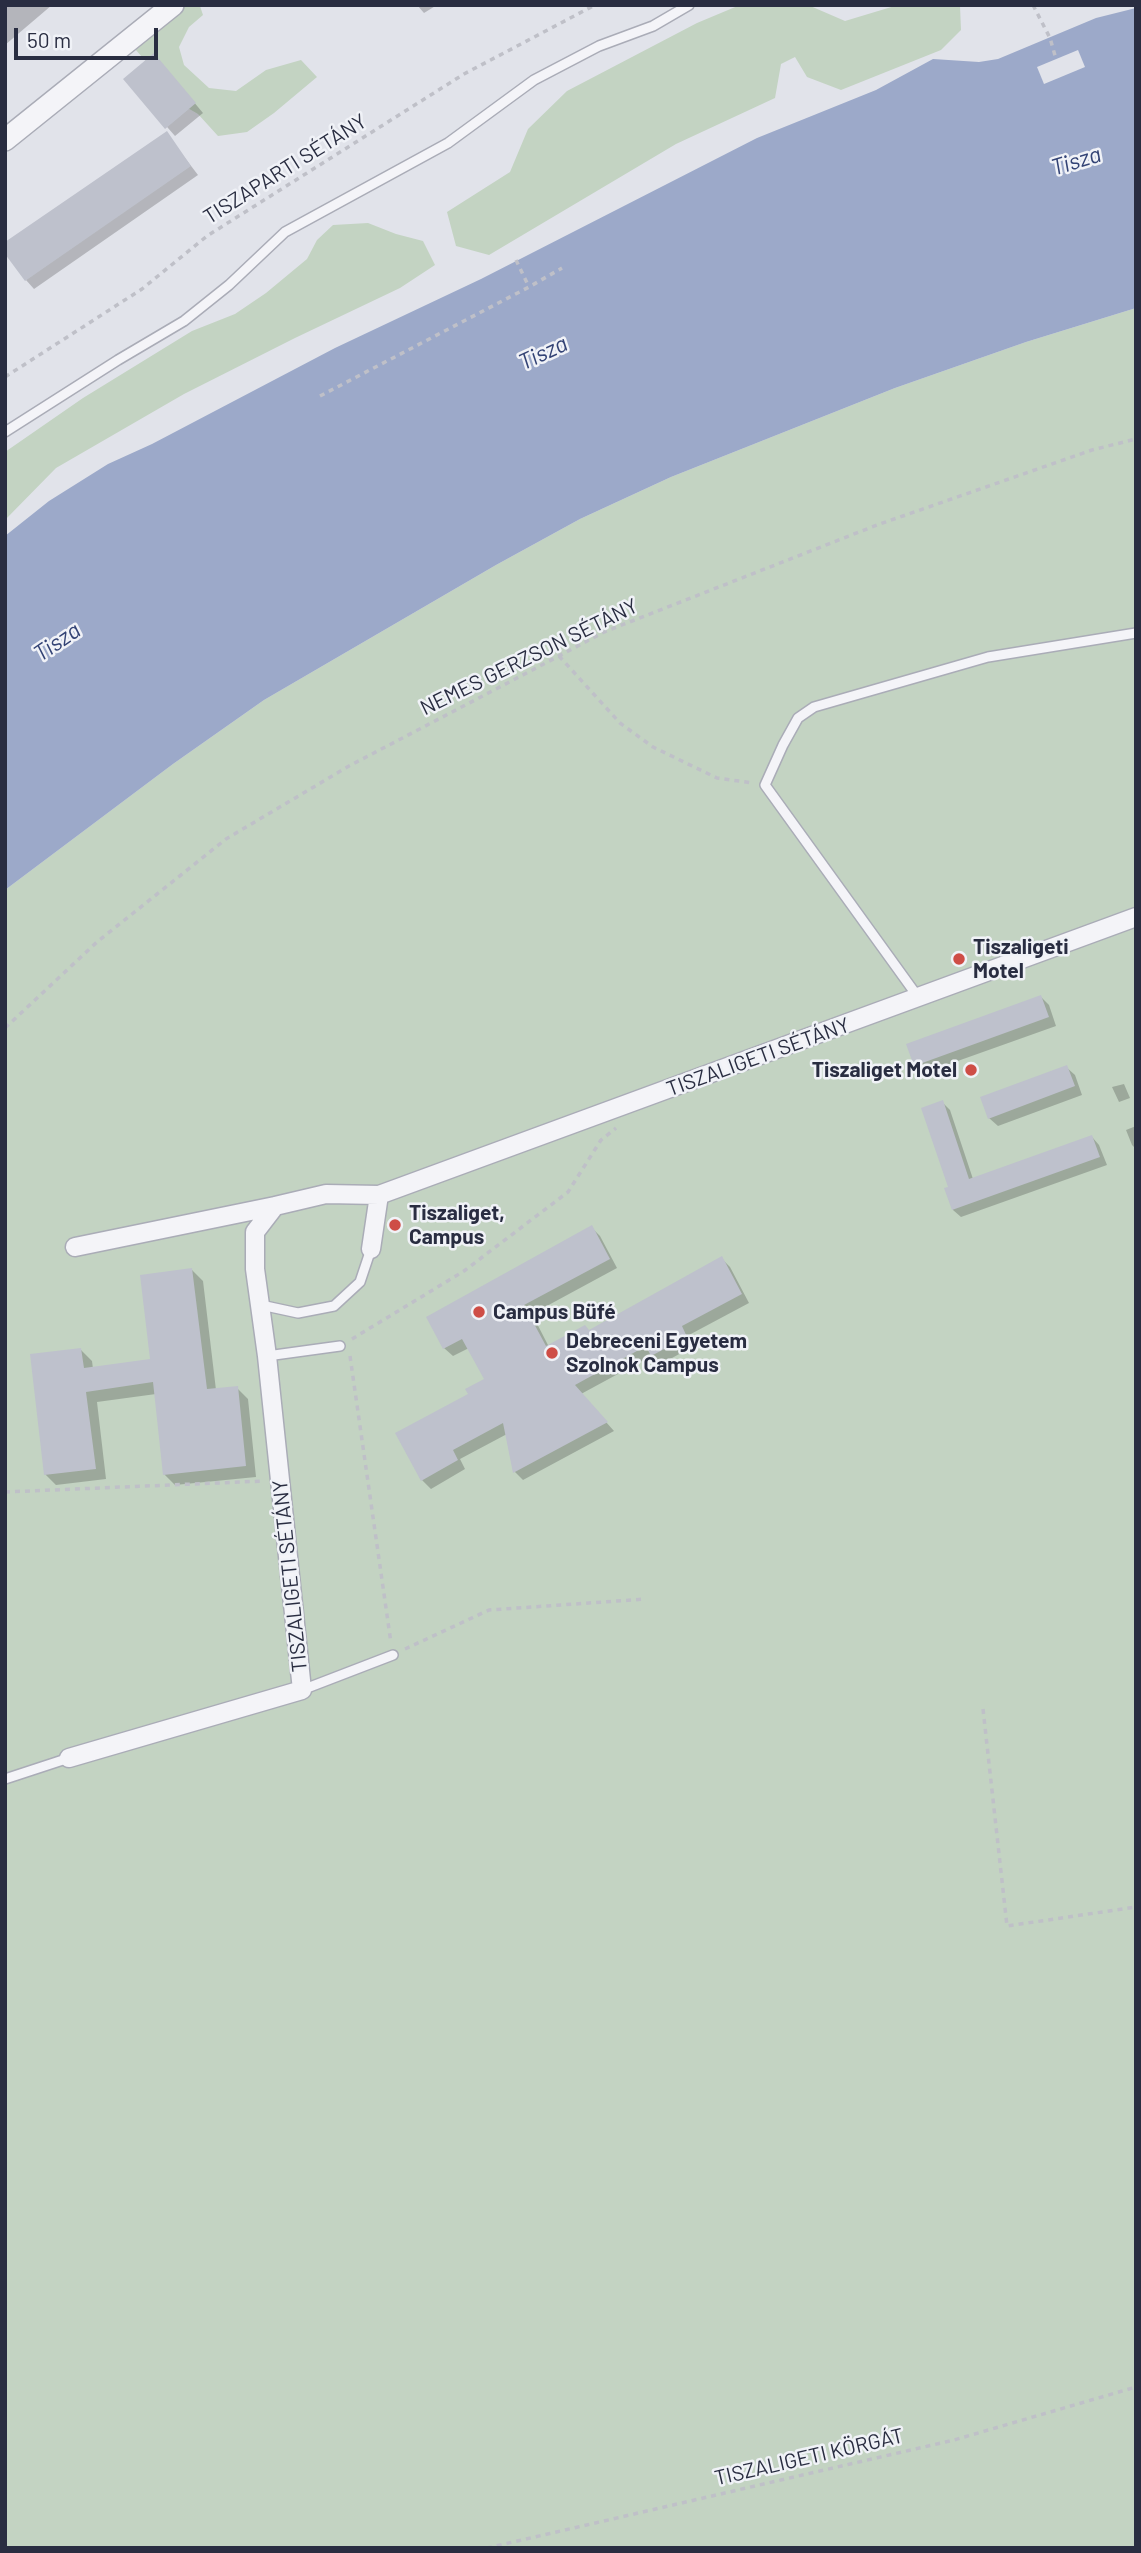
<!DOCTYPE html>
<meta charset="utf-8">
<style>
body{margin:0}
#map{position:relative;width:1141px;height:2553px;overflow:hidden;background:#e1e3ea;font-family:Barlow,sans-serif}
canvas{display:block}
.frame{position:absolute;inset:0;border:7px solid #292d41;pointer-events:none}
.scale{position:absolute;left:14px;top:28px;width:144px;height:32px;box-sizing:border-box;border:4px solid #292d41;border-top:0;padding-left:9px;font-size:21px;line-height:24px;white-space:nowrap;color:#292d41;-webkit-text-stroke:5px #f0f2f7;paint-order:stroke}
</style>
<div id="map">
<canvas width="1141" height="2553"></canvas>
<div class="frame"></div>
<div class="scale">50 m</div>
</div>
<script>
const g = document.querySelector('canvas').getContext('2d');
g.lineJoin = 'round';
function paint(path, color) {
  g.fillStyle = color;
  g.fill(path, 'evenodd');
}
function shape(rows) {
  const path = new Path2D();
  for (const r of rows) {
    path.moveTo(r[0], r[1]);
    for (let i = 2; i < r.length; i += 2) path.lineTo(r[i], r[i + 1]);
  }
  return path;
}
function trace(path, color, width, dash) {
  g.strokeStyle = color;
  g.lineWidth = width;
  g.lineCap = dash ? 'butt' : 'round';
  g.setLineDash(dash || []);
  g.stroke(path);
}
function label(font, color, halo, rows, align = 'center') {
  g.font = font + ' Barlow,sans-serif';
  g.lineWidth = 5;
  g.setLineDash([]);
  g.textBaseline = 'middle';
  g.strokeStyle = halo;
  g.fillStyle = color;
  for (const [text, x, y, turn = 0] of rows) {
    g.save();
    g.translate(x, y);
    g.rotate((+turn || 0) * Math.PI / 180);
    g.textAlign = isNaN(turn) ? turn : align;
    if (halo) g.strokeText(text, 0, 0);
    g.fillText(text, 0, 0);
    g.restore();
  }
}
paint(shape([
 [186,5,200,6,203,15,189,27,179,47,184,65,209,88,236,91,266,70,301,60,317,77,274,113,247,132,218,136,198,114,186,107,135,49],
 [740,5,808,5,845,21,898,5,958,5,960,6,961,30,941,50,841,90,807,77,795,57,781,64,775,98,676,144,489,255,456,246,447,212,510,172,528,129,567,91,697,23],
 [368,223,396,234,423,241,435,265,400,288,295,338,184,394,56,468,5,520,5,452,83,398,192,331,235,314,266,293,307,259,317,240,333,225],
 [1136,308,1136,2548,5,2548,5,890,173,764,264,700,496,565,580,519,671,477,895,388,1026,342]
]), '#c3d3c2');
paint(shape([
 [1136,8,1136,308,1026,342,895,388,671,477,580,519,496,565,264,700,173,764,5,890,5,536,49,501,108,464,152,444,335,348,481,279,757,138,876,90,933,59,979,62,998,59,1096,18]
]), '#9ca9c9');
paint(shape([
 [1078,50,1085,67,1044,84,1037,67]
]), '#e1e3ea');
paint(shape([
 [5,5,52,5,5,45],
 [417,5,437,5,424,13],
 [162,64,203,113,175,136,125,79],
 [166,133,198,175,34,289,26,280],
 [1041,997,1049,1005,1056,1026,924,1073,916,1065],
 [1066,1067,1075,1075,1082,1095,998,1126,989,1118],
 [1124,1084,1130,1098,1119,1102,1112,1087],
 [942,1102,950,1110,973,1179,1092,1137,1099,1145,1107,1165,961,1217,953,1210,946,1189,950,1188],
 [1136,1126,1136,1149,1132,1145,1126,1130],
 [592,1228,600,1236,617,1268,532,1314,549,1347,589,1331,722,1259,730,1267,749,1303,689,1335,694,1346,661,1364,653,1355,581,1394,614,1431,523,1480,515,1472,507,1434,460,1459,465,1469,431,1489,422,1480,470,1394,486,1380,469,1348,453,1356,444,1348],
 [192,1270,203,1281,216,1390,237,1388,248,1399,256,1477,175,1485,164,1474,156,1394,97,1402,106,1479,56,1485,45,1474,81,1350,92,1361,93,1369,152,1360]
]), '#0003');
paint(shape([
 [154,53,196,103,165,129,123,79],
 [167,131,191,166,25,281,5,254,5,242],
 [1041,995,1049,1017,914,1066,906,1044],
 [1067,1065,1075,1086,988,1119,980,1097],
 [943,1100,969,1179,1092,1135,1100,1157,952,1210,944,1188,948,1187,921,1108],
 [592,1225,610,1259,524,1305,546,1346,585,1325,589,1330,722,1256,742,1294,682,1326,687,1337,651,1356,646,1346,575,1385,608,1422,513,1473,503,1423,453,1450,458,1460,421,1481,395,1433,468,1394,465,1389,484,1379,462,1339,443,1349,426,1317],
 [192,1268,207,1389,238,1386,246,1466,163,1475,153,1382,86,1392,96,1469,44,1475,30,1354,81,1348,84,1368,150,1359,140,1275]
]), '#bec1cc');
const service = shape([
 [5,432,118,360,184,321,229,285,285,232,448,143,534,80,599,46,653,26,689,5],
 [918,997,765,785,783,745,798,718,814,707,988,657,1136,633],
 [261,1305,298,1313,334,1306,360,1282,371,1249],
 [267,1356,340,1346],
 [302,1690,393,1655],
 [5,1779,69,1758]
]);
const minor = shape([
 [75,1247,275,1206],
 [371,1249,379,1195],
 [69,1758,302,1690,267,1356,255,1269,255,1232,275,1206,326,1194,379,1195,1136,917]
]);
const tertiary = shape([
 [5,140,173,5]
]);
trace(service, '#aaacb7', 12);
trace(minor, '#aaacb7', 21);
trace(tertiary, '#aaacb7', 24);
trace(shape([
 [1033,5,1050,38,1056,59],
 [516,260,529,287],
 [5,377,142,289,207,236,464,74,595,5],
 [320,396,529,287,562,268],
 [559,656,620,723,653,747,717,778,753,783],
 [5,1028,97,942,226,839,349,766,559,656,604,632,877,525,1092,450,1136,439],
 [352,1339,464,1271,568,1192,601,1140,616,1128],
 [350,1356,391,1643],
 [5,1492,264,1481],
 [405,1649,489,1610,646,1599],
 [983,1709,1007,1926,1136,1907],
 [487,2548,954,2440,1136,2387]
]), '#bfc0c8', 3.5, [5, 5]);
trace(service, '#f4f4f8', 9);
trace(minor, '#f4f4f8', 18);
trace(tertiary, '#f4f4f8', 21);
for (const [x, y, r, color] of [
 [959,959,7,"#ce4d46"],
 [971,1070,7,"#ce4d46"],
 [395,1225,7,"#ce4d46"],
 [479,1312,7,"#ce4d46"],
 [552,1353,7,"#ce4d46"]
]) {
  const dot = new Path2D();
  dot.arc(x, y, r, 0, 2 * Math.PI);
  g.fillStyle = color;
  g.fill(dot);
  trace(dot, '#f0f2f7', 2.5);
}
label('21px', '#292d41', '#f0f2f7', [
 ["TISZAPARTI SÉTÁNY",285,169,-32],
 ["NEMES GERZSON SÉTÁNY",529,657,-26],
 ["TISZALIGETI SÉTÁNY",758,1057,-20],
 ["TISZALIGETI SÉTÁNY",290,1576,-96],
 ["TISZALIGETI KÖRGÁT",809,2457,-13]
]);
label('bold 21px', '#292d41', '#f0f2f7', [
 ["Tiszaligeti",973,947],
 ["Motel",973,971],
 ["Tiszaliget Motel",957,1070,"right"],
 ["Tiszaliget,",409,1213],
 ["Campus",409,1237],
 ["Campus Büfé",493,1312],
 ["Debreceni Egyetem",566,1341],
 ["Szolnok Campus",566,1365]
], 'left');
label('italic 23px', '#334375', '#f0f2f7', [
 ["Tisza",1076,161,-17],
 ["Tisza",543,353,-25],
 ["Tisza",57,642,-34]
]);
</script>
